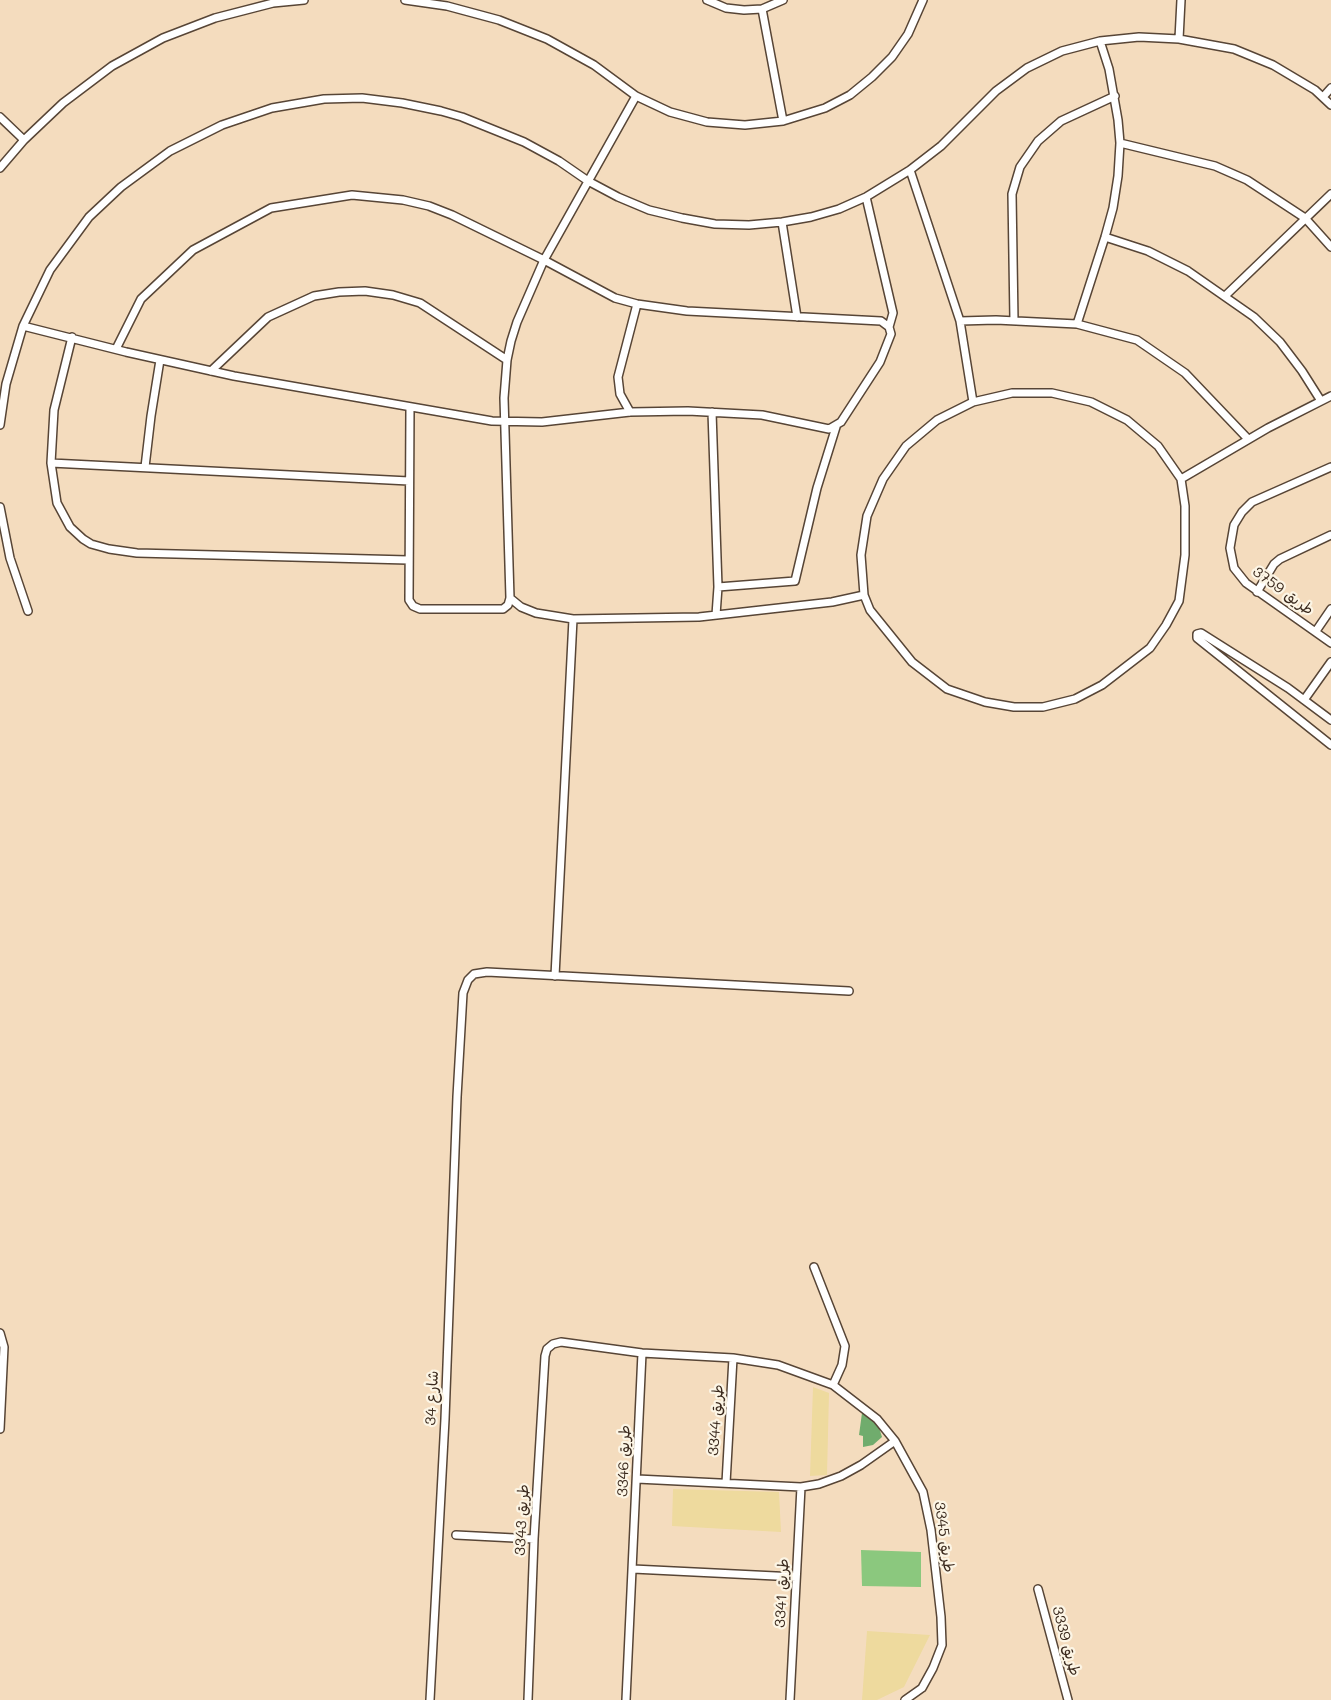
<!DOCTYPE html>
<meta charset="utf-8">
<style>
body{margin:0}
canvas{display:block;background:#f4dcbe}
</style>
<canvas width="1331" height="1700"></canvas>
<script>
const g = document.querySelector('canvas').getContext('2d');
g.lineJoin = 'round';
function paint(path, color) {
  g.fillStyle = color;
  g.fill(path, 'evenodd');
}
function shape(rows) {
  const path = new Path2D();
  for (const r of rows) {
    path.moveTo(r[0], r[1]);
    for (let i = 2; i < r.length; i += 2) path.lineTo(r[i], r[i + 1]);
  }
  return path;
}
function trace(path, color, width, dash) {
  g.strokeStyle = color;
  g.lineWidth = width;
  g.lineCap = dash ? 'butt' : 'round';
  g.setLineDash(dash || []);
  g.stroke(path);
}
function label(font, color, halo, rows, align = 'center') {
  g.font = font + ' Mali,"Playpen Sans Arabic",sans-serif';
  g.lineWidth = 4.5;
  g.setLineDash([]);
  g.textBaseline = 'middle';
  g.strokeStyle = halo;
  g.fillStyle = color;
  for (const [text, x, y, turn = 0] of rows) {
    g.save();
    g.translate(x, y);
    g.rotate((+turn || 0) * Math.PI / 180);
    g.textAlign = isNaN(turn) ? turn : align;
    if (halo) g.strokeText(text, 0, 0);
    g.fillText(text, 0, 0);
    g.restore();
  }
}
paint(shape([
 [861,1550,921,1552,921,1587,862,1586]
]), '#8bc87e');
paint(shape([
 [864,1410,877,1421,882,1437,873,1445,863,1447,863,1436,859,1435,862,1413]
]), '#70ac6d');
paint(shape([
 [813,1387,829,1393,827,1475,810,1476],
 [673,1489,779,1492,781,1532,672,1526],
 [867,1631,930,1635,904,1687,877,1700,862,1700]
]), '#eeda9e');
const minor = shape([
 [405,0,447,6,499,20,547,39,594,65,636,96,670,112,707,122,745,125,783,121,825,108,850,95,872,77,892,57,908,34,923,0],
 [707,0,726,8,744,10,762,9,783,0],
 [762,9,783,121],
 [1179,39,1181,0],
 [1323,97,1331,88],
 [0,117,24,140],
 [1120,143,1215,166,1247,180,1305,218,1331,247],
 [0,168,24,140,63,103,112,66,163,38,215,18,273,3,304,0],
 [910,170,960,321,973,402],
 [866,197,893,313,889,327],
 [782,222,797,317],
 [1105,237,1148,251,1188,271,1254,317,1280,342,1302,371,1321,401],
 [1225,296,1331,194],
 [960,321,996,320,1077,324,1137,340,1185,373,1248,439],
 [1014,321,1012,194,1020,167,1038,141,1061,121,1115,96],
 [1077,324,1105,237,1113,208,1118,176,1120,143,1118,120,1109,69,1100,41],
 [23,326,126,352,234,376,492,421,542,422,630,412,688,411,762,415,829,429,841,422,880,362,891,334,889,327,881,321,687,311,637,304,615,298,544,260,452,215,429,206,403,200,352,195,271,208,193,250,141,299,116,349],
 [72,337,54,410,51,463,57,503,70,527,83,539,91,544,109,549,137,553,408,560],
 [211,371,268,317,314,296,339,292,365,291,393,295,420,303,507,360],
 [410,407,409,600,413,606,420,609,503,609,508,605,510,598,504,398,507,360,511,341,517,322,544,260,636,96],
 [630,412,620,394,618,377,637,304],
 [712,412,718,587,716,615],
 [0,425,6,384,23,326,50,270,89,217,121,187,170,151,222,125,272,108,324,99,362,98,402,103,441,111,462,117,524,142,559,161,588,181,618,197,649,210,682,218,715,224,749,225,782,222,811,217,839,209,866,197,910,170,941,146,996,91,1027,68,1062,51,1100,41,1139,37,1179,39,1234,49,1273,65,1315,90,1331,105],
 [51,463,409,481],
 [145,467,151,416,160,360],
 [1331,467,1252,502,1242,512,1234,525,1230,548,1234,568,1246,583,1331,643],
 [0,507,10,558,28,611],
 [718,587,795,581,817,488,836,427],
 [1257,592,1274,564,1280,559,1331,535],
 [864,595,861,555,867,516,883,479,906,446,937,420,973,402,1012,393,1052,393,1091,402,1127,420,1158,446,1181,479],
 [510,598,521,607,536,613,573,619,699,617,832,602,864,595,870,610,912,662,947,689,985,702,1014,707,1043,707,1075,699,1102,685,1150,648,1166,625,1179,601,1185,555,1185,506,1181,479,1268,428,1331,396],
 [1316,631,1331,609],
 [1304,700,1331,662],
 [1331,720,1288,688,1201,633,1197,634,1197,638,1331,745],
 [555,976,573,619],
 [814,1267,845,1346,842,1365,833,1385],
 [0,1333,4,1347,0,1429],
 [637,1479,801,1487,819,1484,841,1476,861,1465,895,1441],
 [726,1483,733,1358],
 [456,1535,534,1539],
 [633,1569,796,1577],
 [1038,1589,1068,1700],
 [430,1700,445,1419,457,1097,463,993,468,980,474,974,487,972,849,991],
 [528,1700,534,1539,545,1356,547,1349,553,1344,561,1342,642,1353,733,1358,778,1365,833,1385,877,1419,895,1441,923,1492,931,1530,941,1617,942,1645,933,1668,922,1688,905,1700],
 [626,1700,642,1353],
 [790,1700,801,1487]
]);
trace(minor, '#574536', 10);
trace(minor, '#fff', 7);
label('15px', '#3b2a1e', '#fcf5e5', [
 ["طريق 3759",1283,591,36],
 ["شارع 34",432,1398,-87],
 ["طريق 3344",716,1420,-86],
 ["طريق 3346",624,1461,-88],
 ["طريق 3343",522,1520,-87],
 ["طريق 3345",944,1537,82],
 ["طريق 3341",782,1593,-87],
 ["طريق 3339",1066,1641,75]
]);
</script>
